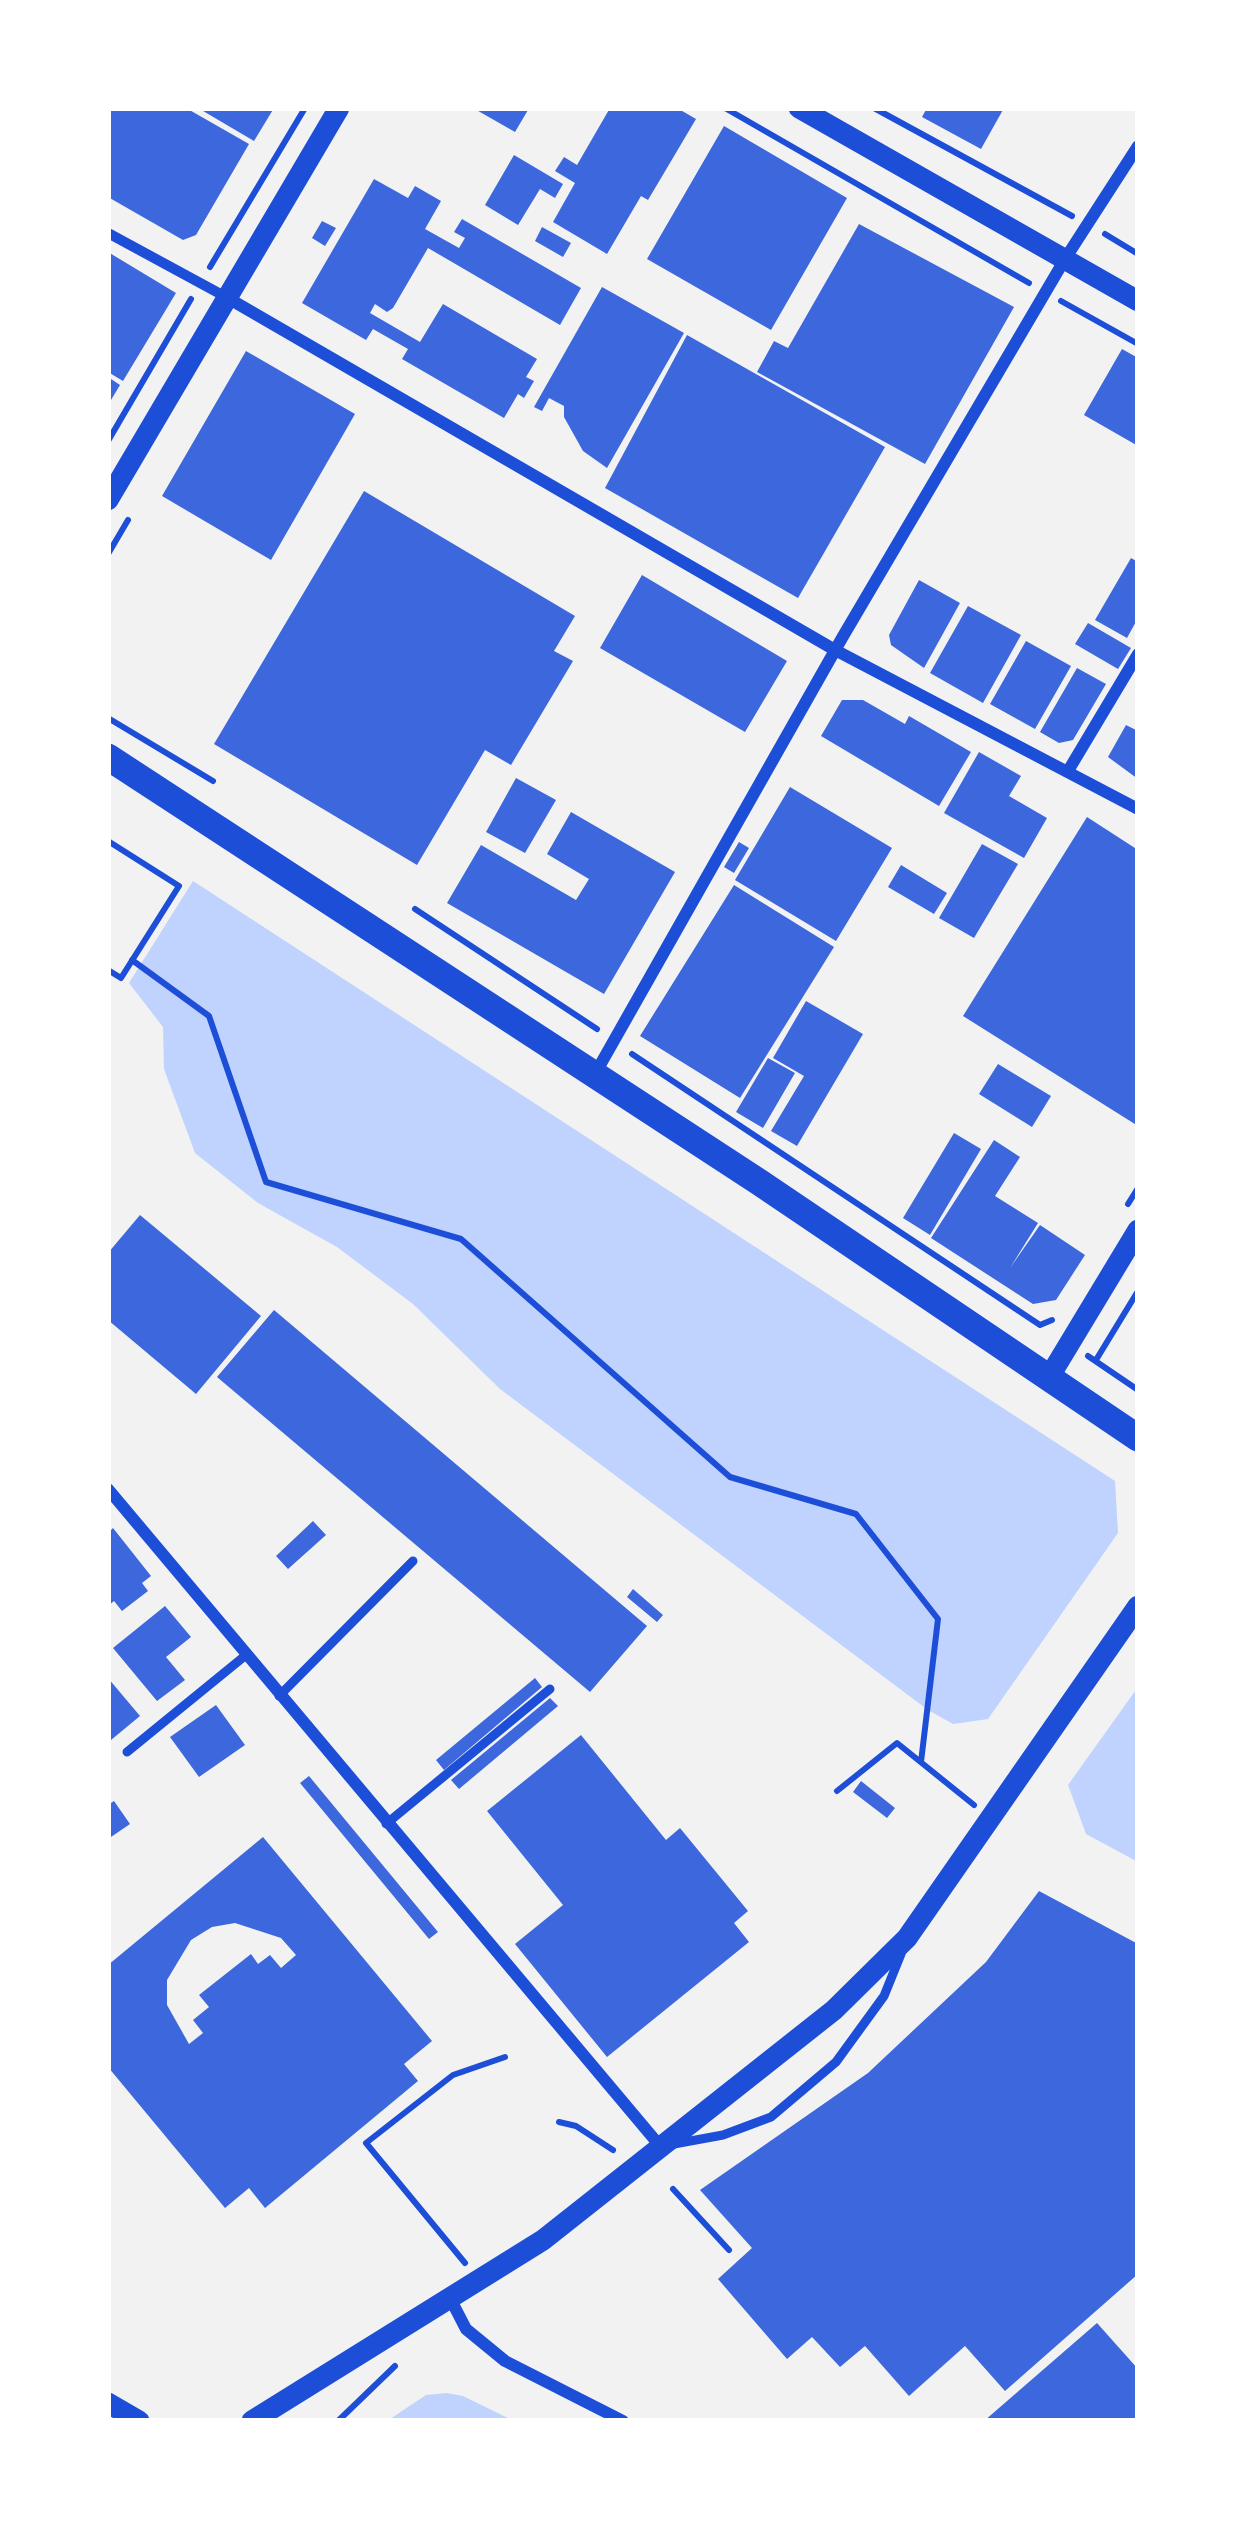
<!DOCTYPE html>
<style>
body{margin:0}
#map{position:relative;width:1246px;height:2529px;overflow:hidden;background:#f2f2f2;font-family:Ubuntu,sans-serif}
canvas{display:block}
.frame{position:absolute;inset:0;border:111px solid #fff;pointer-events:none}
</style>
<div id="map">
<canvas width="1246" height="2529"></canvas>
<div class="frame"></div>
</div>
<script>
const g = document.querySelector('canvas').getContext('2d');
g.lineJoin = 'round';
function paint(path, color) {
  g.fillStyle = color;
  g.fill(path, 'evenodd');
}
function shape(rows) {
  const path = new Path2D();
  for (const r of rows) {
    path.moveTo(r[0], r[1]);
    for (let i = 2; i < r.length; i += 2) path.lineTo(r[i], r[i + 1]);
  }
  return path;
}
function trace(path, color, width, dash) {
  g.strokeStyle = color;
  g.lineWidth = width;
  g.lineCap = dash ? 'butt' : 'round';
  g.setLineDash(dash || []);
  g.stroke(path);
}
paint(shape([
 [193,881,1115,1481,1118,1533,988,1719,953,1724,928,1710,500,1389,413,1304,337,1247,258,1203,195,1153,164,1069,163,1027,129,983],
 [1138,1687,1138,1862,1086,1834,1068,1785],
 [447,2393,463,2396,514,2421,387,2421,426,2395]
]), '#bfd3fe');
paint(shape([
 [108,108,186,108,249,144,196,235,183,240,108,197],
 [198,108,274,108,254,141],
 [473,108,525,108,528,110,515,132],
 [610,108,677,108,696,119,648,200,641,196,607,254,553,222,575,183,555,171,564,157,577,165],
 [927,108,1004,108,981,149,922,117],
 [724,126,847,198,771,330,647,259],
 [514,155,563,184,555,198,540,189,518,225,485,205],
 [374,179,408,198,415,186,441,201,425,229,459,248,465,238,454,232,462,219,581,288,560,325,428,248,393,308,387,312,375,304,370,313,420,342,443,304,537,359,526,377,534,381,524,398,518,394,504,418,402,359,408,349,373,329,366,340,302,303],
 [322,221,336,228,325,246,312,238],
 [859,224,1014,307,925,464,757,372,774,341,788,348],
 [542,227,571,243,563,257,535,241],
 [108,252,176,293,123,381,108,372],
 [602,287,684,333,607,468,583,451,564,417,564,406,549,398,542,411,534,407],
 [687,335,885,447,798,598,605,488],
 [1122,349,1138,358,1138,446,1084,415],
 [246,351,355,414,271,560,162,496],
 [108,377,120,385,108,405],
 [364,491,575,616,554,651,573,661,511,765,485,750,417,865,214,744],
 [1131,558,1138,562,1138,618,1127,638,1095,620],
 [642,575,787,661,745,732,600,648],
 [919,580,960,603,924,668,891,645,889,635],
 [968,606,1021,635,983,703,930,673],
 [1088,623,1131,648,1118,669,1075,644],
 [1026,641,1071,666,1035,729,990,704],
 [1077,668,1106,684,1073,740,1059,743,1040,732],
 [842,700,863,700,905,724,909,716,971,752,939,806,821,736],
 [1126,725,1138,731,1138,779,1108,757],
 [979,752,1021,776,1009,796,1047,818,1024,858,944,813],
 [516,778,556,800,525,853,486,832],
 [790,787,892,848,836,941,735,880],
 [571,812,675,872,604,994,447,903,481,845,576,900,589,879,547,854],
 [1087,817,1138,850,1138,1126,963,1016],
 [739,842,749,848,734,873,724,867],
 [982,844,1018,864,974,938,939,918],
 [901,865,947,893,934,914,888,887],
 [734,885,834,947,740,1098,640,1036],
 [806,1001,863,1034,797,1146,771,1131,804,1076,773,1058],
 [768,1058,795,1073,763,1128,736,1112],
 [998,1064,1051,1096,1032,1127,979,1094],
 [954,1133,981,1149,930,1235,903,1218],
 [994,1140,1020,1157,995,1196,1038,1223,1010,1268,1040,1225,1085,1255,1056,1300,1033,1304,931,1238],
 [140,1215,261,1316,196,1394,108,1320,108,1253],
 [274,1310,647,1626,590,1692,217,1377],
 [313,1521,326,1535,288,1569,276,1556],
 [113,1528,151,1576,142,1583,148,1591,122,1611,114,1601,108,1606,108,1533],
 [633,1589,663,1615,657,1622,627,1597],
 [165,1606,191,1637,166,1657,185,1680,157,1701,113,1648],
 [108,1678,140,1716,111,1740,108,1737],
 [535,1678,542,1687,444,1770,436,1760],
 [550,1698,558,1706,459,1789,451,1780],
 [216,1705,245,1745,199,1777,170,1737],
 [581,1735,666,1840,680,1828,748,1911,734,1923,749,1942,607,2057,515,1944,563,1905,487,1811],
 [309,1776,438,1932,429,1939,300,1783],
 [861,1781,895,1808,887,1818,853,1792],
 [114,1801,130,1824,108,1839,108,1805],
 [263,1837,432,2041,404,2064,418,2081,265,2208,249,2188,225,2208,108,2067,108,1965],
 [235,1923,281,1938,296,1955,281,1968,270,1955,258,1964,251,1954,199,1995,209,2007,193,2020,203,2033,189,2044,167,2005,167,1980,191,1940,212,1927],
 [1039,1891,1138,1944,1138,2274,1005,2391,965,2346,909,2396,865,2346,840,2367,812,2337,787,2359,718,2279,752,2248,700,2190,868,2073,986,1962],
 [1097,2323,1138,2369,1138,2421,984,2421]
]), '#3d67dc');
trace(shape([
 [725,108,1029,283],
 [874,108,1072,216],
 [1105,234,1138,254],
 [210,267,305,108],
 [1061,301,1138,344],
 [108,441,191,299],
 [108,554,128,520],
 [108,718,213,781],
 [108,841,179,886,121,978,108,970],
 [108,856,108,859],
 [415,909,597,1029],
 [132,960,209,1016,266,1182,461,1239,730,1477,856,1514,938,1619,921,1762],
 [632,1054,1040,1325,1052,1320],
 [1128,1204,1138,1188],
 [1088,1356,1138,1390],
 [1096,1360,1138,1291],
 [837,1791,897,1743,974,1805],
 [559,2122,576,2126,613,2150],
 [673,2189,729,2250],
 [465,2263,366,2143,453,2075,505,2057],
 [338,2421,395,2366]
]), '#1d4ed8', 6);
trace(shape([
 [279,1696,413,1561],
 [127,1752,246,1655],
 [386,1824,550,1689],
 [674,2144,723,2135,771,2117,836,2062,884,1996,901,1954]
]), '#1d4ed8', 9);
trace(shape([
 [108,233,226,297]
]), '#1d4ed8', 10);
trace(shape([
 [226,297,835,650,1138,809],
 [1068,771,1138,654],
 [595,1074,842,638,1065,259,1138,146],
 [108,1489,660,2146],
 [450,2298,466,2329,505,2361,623,2421]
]), '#1d4ed8', 12);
trace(shape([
 [799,108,1138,301],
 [108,500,339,108],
 [1048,1379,1138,1230],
 [108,2403,139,2421],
 [252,2421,543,2240,834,2010,907,1938,1138,1606]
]), '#1d4ed8', 21);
trace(shape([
 [108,757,759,1182,1138,1438]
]), '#1d4ed8', 27);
</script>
